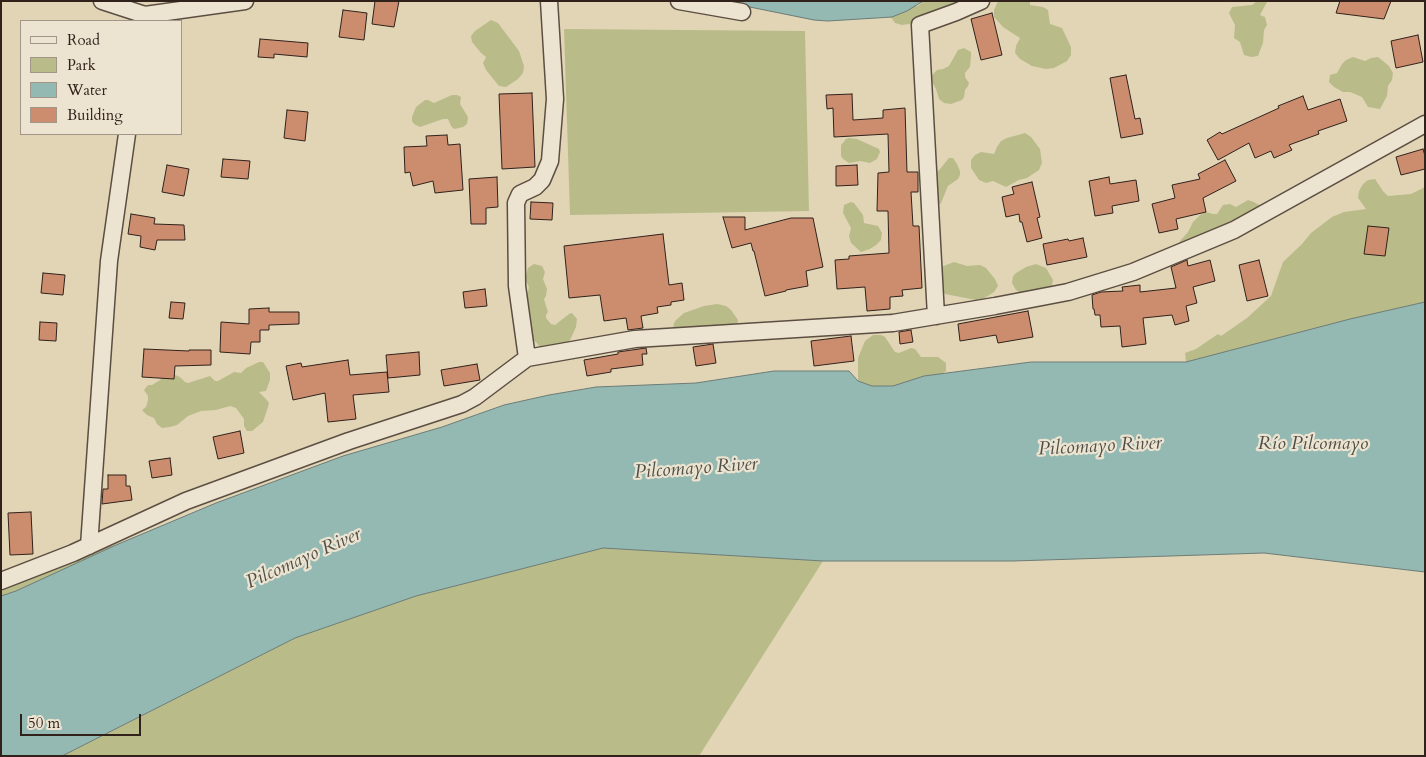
<!DOCTYPE html>
<meta charset="utf-8">
<style>
body{margin:0}
#map{position:relative;width:1426px;height:757px;overflow:hidden;background:#e1d5b6;font-family:Cardo,serif}
canvas{display:block}
.frame{position:absolute;inset:0;border:2px solid #30211b;pointer-events:none}
.legend{position:absolute;left:20px;top:20px;width:162px;height:115px;box-sizing:border-box;background:#ece4d0;border:1px solid #a19688;margin:0;padding:6px 9px;list-style:none;font-size:15px;color:#30211b}
.legend li{display:flex;align-items:center;gap:10px;height:25px}
.legend b{width:25px;border:1px solid #a19688}
.scale{position:absolute;left:20px;top:714px;width:121px;height:22px;box-sizing:border-box;border:2px solid #30211b;border-top:0;padding-left:6px;font-size:15px;line-height:18px;white-space:nowrap;color:#30211b;-webkit-text-stroke:4px #ece4d0;paint-order:stroke}
</style>
<div id="map">
<canvas width="1426" height="757"></canvas>
<div class="frame"></div>
<ul class="legend">
<li><b style="height:6px;background:#ece4d0"></b>Road</li>
<li><b style="height:14px;background:#b9bc89"></b>Park</li>
<li><b style="height:14px;background:#94b8b2"></b>Water</li>
<li><b style="height:14px;background:#cc8d6f"></b>Building</li>
</ul>
<div class="scale">50 m</div>
</div>
<script>
const g = document.querySelector('canvas').getContext('2d');
g.lineJoin = 'round';
function paint(path, color) {
  g.fillStyle = color;
  g.fill(path, 'evenodd');
}
function shape(rows) {
  const path = new Path2D();
  for (const r of rows) {
    path.moveTo(r[0], r[1]);
    for (let i = 2; i < r.length; i += 2) path.lineTo(r[i], r[i + 1]);
  }
  return path;
}
function trace(path, color, width, dash) {
  g.strokeStyle = color;
  g.lineWidth = width;
  g.lineCap = dash ? 'butt' : 'round';
  g.setLineDash(dash || []);
  g.stroke(path);
}
function label(font, color, halo, rows, align = 'center') {
  g.font = font + ' Cardo,serif';
  g.lineWidth = 4.5;
  g.setLineDash([]);
  g.textBaseline = 'middle';
  g.strokeStyle = halo;
  g.fillStyle = color;
  for (const [text, x, y, turn = 0] of rows) {
    g.save();
    g.translate(x, y);
    g.rotate((+turn || 0) * Math.PI / 180);
    g.textAlign = isNaN(turn) ? turn : align;
    if (halo) g.strokeText(text, 0, 0);
    g.fillText(text, 0, 0);
    g.restore();
  }
}
paint(shape([
 [923,1,990,1,978,8,948,6,941,9,923,20,909,24,902,25,895,23,890,16,914,6,918,6],
 [998,1,1030,1,1030,5,1043,7,1048,10,1050,24,1062,28,1071,47,1071,55,1067,61,1054,68,1046,69,1032,66,1020,59,1015,53,1016,46,1020,38,1003,27,994,17,994,10],
 [1257,1,1267,2,1260,15,1265,17,1267,25,1264,30,1263,43,1258,56,1251,57,1244,55,1240,42,1234,38,1235,25,1229,13,1232,7,1252,5],
 [491,20,498,23,519,51,524,66,523,73,518,79,506,87,499,86,486,70,483,63,486,57,481,53,472,42,471,36,475,31],
 [564,29,805,31,809,211,570,215],
 [964,48,971,52,971,56,970,67,965,73,965,77,969,83,968,86,965,90,964,97,962,100,951,104,944,103,939,99,936,89,932,82,931,79,932,75,937,70,943,69,949,66,958,50],
 [1353,57,1365,61,1371,58,1378,57,1389,66,1393,73,1392,80,1388,86,1387,96,1380,109,1368,107,1362,97,1350,92,1343,92,1334,87,1329,82,1330,75,1337,73,1342,64,1346,60],
 [452,95,457,95,461,97,460,104,468,117,467,124,463,127,459,128,454,129,451,126,448,119,443,119,420,127,414,124,412,121,412,117,416,107,425,100,428,100,434,103],
 [1025,133,1031,137,1040,149,1042,163,1039,170,1027,178,1019,180,1006,187,993,181,986,183,979,180,971,168,971,160,975,155,981,152,994,154,997,147,1001,141,1007,138],
 [849,138,857,139,879,149,880,152,877,159,870,163,860,161,849,163,843,159,841,156,841,145,846,139],
 [949,158,953,158,957,164,960,171,960,175,958,179,948,186,941,203,938,206,935,206,935,175],
 [1375,179,1383,191,1388,196,1411,194,1425,187,1425,302,1350,319,1186,362,1185,353,1196,349,1218,334,1221,336,1247,318,1271,296,1283,262,1302,244,1311,233,1332,217,1344,212,1366,209,1358,198,1359,191,1363,184,1368,180],
 [1288,192,1291,194,1179,248,1180,241,1188,232,1193,222,1200,215,1206,212,1213,214,1217,214,1223,205,1230,204,1236,207,1248,200,1254,202,1257,204,1260,205],
 [851,202,854,203,863,215,864,223,878,226,882,233,881,240,876,245,870,249,861,252,851,243,849,236,851,228,843,213,844,205],
 [954,262,967,266,980,265,986,268,995,279,998,286,994,292,983,299,976,300,945,294,937,283,936,269],
 [534,264,542,266,545,272,543,279,547,289,546,296,544,299,548,312,546,315,546,318,551,324,555,325,569,314,572,313,577,319,576,327,571,338,567,344,542,350,536,342,532,340,531,333,532,326,527,315,529,309,525,304,529,287,526,281,526,275,528,268],
 [1036,264,1046,268,1053,280,1052,286,1059,284,1062,285,1022,294,1016,290,1012,283,1013,276,1016,273,1026,267],
 [717,304,726,306,731,310,738,320,737,328,673,329,674,323,676,320,684,313,704,306],
 [873,335,881,335,885,337,895,352,899,353,911,348,915,349,921,357,938,357,946,363,946,371,940,375,924,376,897,386,872,386,858,381,858,358,865,341],
 [259,362,263,362,270,373,270,380,266,391,259,392,266,399,269,403,268,407,263,422,252,431,247,431,244,426,244,419,236,408,230,406,216,410,201,411,188,416,177,425,170,427,162,428,157,424,154,418,147,415,142,410,146,407,148,400,148,396,144,390,148,385,152,385,160,380,164,374,171,373,180,377,185,382,188,383,210,376,215,381,218,381,234,372,241,373,246,368],
 [116,545,16,591,1,596,1,579,25,564],
 [603,548,823,561,699,756,62,756,295,638,416,596]
]), '#b9bc89');
const water = shape([
 [720,1,923,1,907,11,892,17,828,21,814,20,720,1],
 [1425,302,1425,572,1264,553,1013,561,823,561,603,548,416,596,295,638,62,756,1,756,1,596,16,591,116,545,216,503,343,456,442,427,504,405,549,395,596,387,696,383,774,371,849,371,858,381,872,386,893,386,924,376,1031,362,1186,362,1350,319,1425,302]
]);
paint(water, '#94b8b2');
trace(water, '#6c7c76', 1);
const building = shape([
 [375,1,399,1,394,27,372,24,375,1],
 [1340,1,1391,1,1384,19,1336,13,1340,1],
 [343,10,367,13,364,40,339,37,343,10],
 [992,13,1002,55,981,60,971,19,992,13],
 [1418,35,1423,62,1396,68,1391,41,1418,35],
 [260,39,308,43,307,57,274,54,274,58,258,57,260,39],
 [1126,75,1135,119,1140,118,1143,134,1121,138,1110,78,1126,75],
 [532,93,535,167,502,169,499,94,532,93],
 [852,94,853,120,883,118,883,110,905,108,907,172,918,172,918,192,911,192,913,226,919,226,922,288,902,290,903,296,890,297,890,309,867,311,865,287,837,289,835,260,849,259,849,256,889,253,888,211,877,211,878,173,889,172,888,134,834,137,833,108,827,109,826,95,852,94],
 [1303,96,1308,110,1340,99,1347,121,1318,131,1319,134,1289,145,1292,150,1274,158,1271,151,1255,158,1249,143,1218,160,1207,140,1220,132,1222,134,1279,108,1278,106,1303,96],
 [287,110,308,112,305,141,284,138,287,110],
 [447,135,448,145,460,144,463,190,435,193,433,181,413,186,410,172,405,173,404,147,427,146,426,136,447,135],
 [1423,149,1425,156,1425,169,1401,175,1396,157,1423,149],
 [223,159,250,161,248,179,221,177,223,159],
 [1225,160,1236,181,1203,198,1206,212,1176,219,1178,229,1159,233,1152,204,1175,198,1172,185,1200,179,1198,174,1225,160],
 [167,165,189,169,184,196,162,192,167,165],
 [857,165,858,185,836,186,836,166,857,165],
 [497,177,498,207,486,208,486,224,471,224,469,179,497,177],
 [1109,177,1110,184,1136,180,1139,201,1112,206,1113,213,1095,216,1089,181,1109,177],
 [1032,182,1040,217,1037,218,1042,238,1027,242,1022,222,1020,222,1019,214,1006,217,1002,197,1014,194,1012,187,1032,182],
 [531,202,553,203,552,220,530,219,531,202],
 [131,214,155,218,154,224,184,225,185,240,157,240,155,250,140,247,141,236,128,234,131,214],
 [723,217,745,217,745,230,791,218,813,218,823,267,806,271,808,286,786,290,786,291,765,296,754,251,753,251,751,243,732,248,723,217],
 [1368,226,1389,228,1385,256,1364,254,1368,226],
 [663,234,669,285,682,283,684,300,671,302,671,305,657,307,658,313,641,316,643,328,628,330,626,318,604,321,600,295,569,298,564,246,663,234],
 [1083,238,1087,257,1047,265,1043,244,1068,239,1069,241,1083,238],
 [1187,260,1188,266,1210,260,1215,281,1193,287,1197,303,1186,306,1189,321,1175,325,1172,315,1143,318,1146,344,1122,347,1120,326,1101,327,1100,315,1095,315,1094,309,1093,309,1092,295,1101,292,1123,291,1122,287,1140,285,1140,292,1176,288,1171,267,1187,260],
 [1259,260,1268,296,1247,301,1239,265,1259,260],
 [43,273,65,275,63,295,41,293,43,273],
 [485,289,487,306,465,308,463,292,485,289],
 [171,302,185,303,183,319,169,318,171,302],
 [269,308,269,312,299,312,299,324,269,325,269,330,260,330,260,342,251,342,250,354,220,352,221,322,249,324,249,309,269,308],
 [1028,311,1033,337,998,343,996,335,960,341,958,324,1028,311],
 [40,322,57,323,56,341,39,340,40,322],
 [911,330,913,342,900,344,899,332,911,330],
 [851,336,854,361,814,366,811,341,851,336],
 [713,344,716,363,696,366,693,347,713,344],
 [646,348,647,354,642,354,643,365,611,369,611,372,587,376,584,360,618,354,618,352,646,348],
 [144,349,189,351,189,350,211,350,211,365,175,366,174,379,142,377,144,349],
 [419,352,420,375,388,378,386,355,419,352],
 [348,360,350,375,387,372,389,392,353,395,356,419,328,422,325,393,293,400,286,366,301,363,302,367,348,360],
 [477,364,480,380,444,386,441,370,477,364],
 [240,431,244,453,218,459,213,437,240,431],
 [170,458,172,475,152,478,149,461,170,458],
 [108,475,126,475,126,486,130,486,132,500,102,504,103,489,108,489,108,475],
 [31,512,33,554,10,555,8,513,31,512]
]);
paint(building, '#cc8d6f');
trace(building, '#30211b', 1);
const minor = shape([
 [102,1,145,15,245,1],
 [679,1,742,12],
 [936,316,920,25,956,12,981,1],
 [527,358,517,286,516,203,520,194,535,187,542,180,550,161,555,99,549,1],
 [89,546,109,261,127,134],
 [1,581,73,553,186,501,349,441,462,404,475,397,527,358,635,339,893,323,995,306,1068,292,1133,272,1234,230,1425,124]
]);
trace(minor, '#5c4e42', 19);
trace(minor, '#ece4d0', 16);
label('italic 19px', '#4e4e48', '#ece4d0', [
 ["Río Pilcomayo",1313,445],
 ["Pilcomayo River",1100,447,-3],
 ["Pilcomayo River",696,469,-4],
 ["Pilcomayo River",304,559,-24]
]);
</script>
